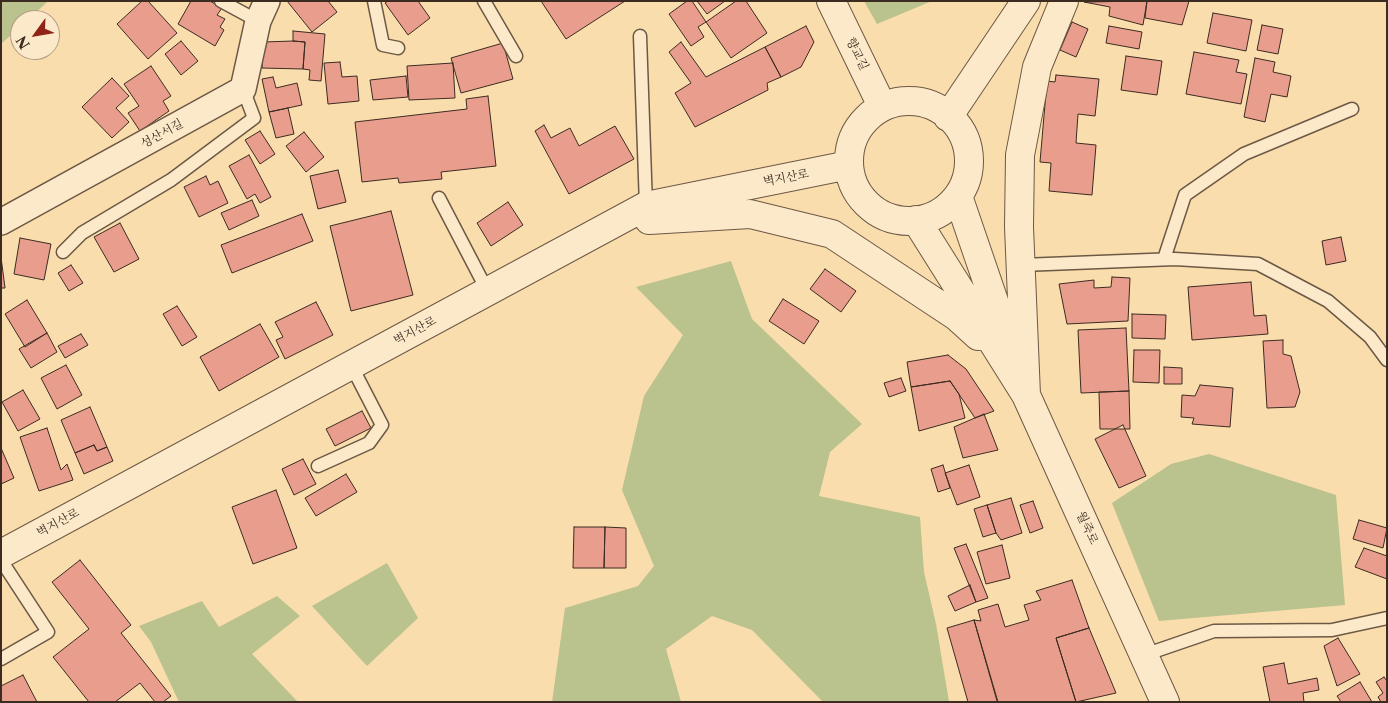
<!DOCTYPE html>
<meta charset="utf-8">
<style>
body{margin:0}
#map{position:relative;width:1388px;height:703px;overflow:hidden;background:#faddad;font-family:"Libre Caslon Text",serif}
canvas{display:block}
.frame{position:absolute;inset:0;border:2px solid #3c2b21;pointer-events:none}
.north{position:absolute;left:10px;top:10px;width:50px;height:50px;box-sizing:border-box;background:#fce9ca;border:1px solid #af9d86;border-radius:50%;rotate:238deg;font-size:14px;font-weight:700;line-height:20px;text-align:center;color:#3c2b21}
.north::after{content:'';display:block;margin:auto;width:18px;height:22px;background:#8f2418;clip-path:polygon(50% 0,100% 100%,50% 72%,0 100%)}
</style>
<div id="map">
<canvas width="1388" height="703"></canvas>
<div class="frame"></div>
<div class="north">N</div>
</div>
<script>
const g = document.querySelector('canvas').getContext('2d');
g.lineJoin = 'round';
function paint(path, color) {
  g.fillStyle = color;
  g.fill(path, 'evenodd');
}
function shape(rows) {
  const path = new Path2D();
  for (const r of rows) {
    if (r.length === 3) {
      path.moveTo(r[0] + r[2], r[1]);
      path.arc(r[0], r[1], r[2], 0, 2 * Math.PI);
      continue;
    }
    path.moveTo(r[0], r[1]);
    for (let i = 2; i < r.length; i += 2) path.lineTo(r[i], r[i + 1]);
  }
  return path;
}
function trace(path, color, width, dash) {
  g.strokeStyle = color;
  g.lineWidth = width;
  g.lineCap = dash ? 'butt' : 'round';
  g.setLineDash(dash || []);
  g.stroke(path);
}
function label(font, color, halo, rows, align = 'center') {
  g.font = font + ' "Libre Caslon Text","Noto Serif KR",serif';
  g.lineWidth = 5;
  g.setLineDash([]);
  g.textBaseline = 'middle';
  g.strokeStyle = halo;
  g.fillStyle = color;
  for (const [text, x, y, turn = 0] of rows) {
    g.save();
    g.translate(x, y);
    g.rotate((+turn || 0) * Math.PI / 180);
    g.textAlign = isNaN(turn) ? turn : align;
    if (halo) g.strokeText(text, 0, 0);
    g.fillText(text, 0, 0);
    g.restore();
  }
}
paint(shape([
 [1,1,48,1,28,20,20,20,20,27,1,44],
 [864,1,932,1,877,24],
 [731,261,752,319,862,424,830,452,819,496,920,517,924,572,936,624,949,702,823,702,752,630,712,616,666,649,681,702,552,702,565,608,638,586,654,566,622,490,644,396,683,335,636,287],
 [1209,454,1336,495,1345,605,1159,621,1112,503,1171,464],
 [387,563,418,618,367,666,312,606],
 [277,596,300,616,252,654,298,702,179,702,151,642,139,626,202,601,219,627]
]), '#bac28d');
const building = shape([
 [142,1,148,1,177,33,148,59,117,24,142,1],
 [191,1,210,1,222,8,217,15,225,19,220,27,224,30,215,46,178,24,191,1],
 [287,1,328,1,337,12,312,32,287,1],
 [388,1,418,1,430,18,408,35,385,3,388,1],
 [541,1,625,1,566,39,541,1],
 [687,1,692,1,706,22,698,27,704,37,691,46,669,14,687,1],
 [697,1,725,1,707,14,697,1],
 [736,1,746,1,767,33,731,58,706,22,736,1],
 [1147,1,1143,25,1109,16,1110,7,1084,2,1147,1],
 [1147,1,1189,1,1182,25,1145,18,1147,1],
 [1213,13,1252,20,1246,51,1207,43,1213,13],
 [1072,22,1088,29,1076,57,1060,50,1072,22],
 [1262,25,1283,29,1278,54,1257,50,1262,25],
 [806,26,814,42,801,67,781,77,765,47,806,26],
 [1109,26,1142,32,1139,49,1106,43,1109,26],
 [293,31,325,34,321,81,309,80,310,70,303,69,305,42,293,41,293,31],
 [181,41,198,61,181,75,165,54,181,41],
 [293,41,305,42,303,69,262,68,263,42,293,41],
 [681,42,706,77,765,47,781,77,767,83,768,90,695,127,675,93,691,83,669,52,681,42],
 [503,43,513,79,461,93,451,58,503,43],
 [1194,52,1239,60,1236,72,1247,74,1241,104,1186,94,1194,52],
 [1126,56,1162,61,1157,95,1121,90,1126,56],
 [1255,58,1275,62,1273,72,1291,76,1287,97,1271,94,1265,122,1244,117,1255,58],
 [340,62,342,77,357,76,359,101,328,104,324,63,340,62],
 [453,63,455,98,409,100,407,66,453,63],
 [151,66,171,96,163,101,169,111,140,131,128,113,139,106,124,84,151,66],
 [1056,75,1099,79,1095,116,1078,114,1076,143,1096,145,1092,195,1049,191,1051,163,1040,162,1047,81,1055,82,1056,75],
 [406,76,408,97,373,100,370,80,406,76],
 [273,77,276,88,297,83,302,105,269,112,262,79,273,77],
 [112,78,129,96,116,108,129,122,112,138,82,107,112,78],
 [488,96,496,166,441,172,442,179,399,183,398,178,362,182,355,122,467,109,466,99,488,96],
 [288,108,294,134,276,138,269,112,288,108],
 [544,125,551,138,570,128,579,146,615,126,634,159,569,194,535,131,544,125],
 [260,131,275,154,260,164,245,140,260,131],
 [304,132,324,157,306,172,286,146,304,132],
 [249,155,271,197,260,203,255,194,247,199,229,166,249,155],
 [338,170,346,202,318,209,310,176,338,170],
 [206,176,210,185,218,181,228,203,199,217,184,187,206,176],
 [252,200,259,216,229,230,221,213,252,200],
 [508,202,523,225,491,246,477,223,508,202],
 [391,211,413,295,351,311,330,226,391,211],
 [302,214,313,241,232,273,221,245,302,214],
 [120,223,139,259,114,272,94,237,120,223],
 [1341,237,1346,261,1326,265,1322,241,1341,237],
 [20,238,51,244,44,280,14,274,20,238],
 [1,257,5,288,1,288,1,257],
 [71,265,83,283,69,291,58,273,71,265],
 [825,269,856,291,841,312,810,289,825,269],
 [1112,277,1130,278,1128,321,1067,324,1059,284,1094,280,1094,288,1111,287,1112,277],
 [1251,282,1254,316,1266,315,1268,334,1192,340,1188,287,1251,282],
 [783,299,819,321,804,344,769,321,783,299],
 [27,300,47,333,25,347,5,314,27,300],
 [316,302,333,335,285,359,276,340,283,337,275,322,316,302],
 [177,306,197,337,182,346,163,314,177,306],
 [1132,314,1166,315,1165,339,1132,338,1132,314],
 [260,324,279,357,219,391,200,357,260,324],
 [1126,328,1129,391,1081,393,1078,330,1126,328],
 [47,333,57,352,31,368,19,349,47,333],
 [81,334,88,345,65,358,58,346,81,334],
 [1283,340,1283,354,1291,356,1300,392,1295,407,1267,408,1263,341,1283,340],
 [1134,350,1160,350,1159,383,1133,382,1134,350],
 [948,355,966,369,994,411,975,418,950,381,911,387,907,362,948,355],
 [66,365,82,395,57,409,41,378,66,365],
 [1164,367,1182,368,1182,384,1164,384,1164,367],
 [901,378,906,391,889,397,884,383,901,378],
 [950,381,959,394,965,418,919,431,911,387,950,381],
 [1200,385,1233,388,1230,427,1192,424,1194,418,1181,417,1182,395,1195,396,1200,385],
 [23,390,40,419,18,431,2,402,23,390],
 [1129,391,1130,429,1100,429,1099,392,1129,391],
 [90,407,107,447,97,451,94,445,75,453,61,420,90,407],
 [362,411,371,428,335,446,326,429,362,411],
 [984,414,998,450,963,458,954,427,984,414],
 [1123,425,1146,476,1119,488,1095,439,1123,425],
 [47,428,61,470,67,464,73,480,39,491,20,437,47,428],
 [94,445,97,451,107,447,113,461,84,474,75,453,94,445],
 [1,448,14,478,1,484,1,448],
 [303,459,316,484,294,495,282,469,303,459],
 [943,465,950,488,938,492,931,469,943,465],
 [969,465,980,497,957,505,945,473,969,465],
 [346,474,357,492,316,516,305,498,346,474],
 [276,490,297,548,253,564,232,507,276,490],
 [1011,498,1022,533,1001,540,996,533,987,505,1011,498],
 [1033,501,1043,528,1030,533,1020,505,1033,501],
 [987,505,996,533,983,537,974,509,987,505],
 [1359,520,1387,528,1383,548,1353,539,1359,520],
 [574,527,605,527,604,568,573,568,574,527],
 [605,527,626,528,626,568,604,568,605,527],
 [966,544,988,598,976,602,954,548,966,544],
 [1002,545,1010,578,986,584,977,552,1002,545],
 [1364,548,1387,556,1387,579,1355,567,1364,548],
 [80,560,131,625,121,633,171,696,163,702,155,702,140,683,115,702,89,702,53,657,89,629,52,582,80,560],
 [1072,580,1089,628,1056,638,1076,702,998,702,974,620,981,621,978,610,998,604,1005,627,1029,620,1024,605,1041,600,1036,591,1072,580],
 [970,585,976,602,955,611,948,596,970,585],
 [974,620,997,701,998,702,968,702,947,628,974,620],
 [1089,628,1116,693,1076,702,1056,638,1089,628],
 [1338,638,1360,674,1337,686,1324,646,1338,638],
 [1284,663,1288,684,1317,678,1319,690,1303,693,1304,702,1270,702,1263,667,1284,663],
 [23,675,37,702,1,702,1,686,23,675],
 [1384,677,1387,681,1387,702,1381,702,1378,697,1383,693,1376,682,1384,677],
 [1360,682,1372,702,1341,702,1337,696,1360,682]
]);
paint(building, '#e99e8d');
trace(building, '#3c2b21', 1);
const service = shape([
 [221,1,258,21],
 [374,1,383,45,398,48],
 [484,1,516,56],
 [640,36,646,206],
 [439,198,488,292],
 [63,252,82,233,171,180,254,118,243,89],
 [1164,259,1185,195,1244,154,1352,109],
 [1022,265,1175,259,1258,264,1328,301,1370,337,1387,360],
 [318,466,369,443,382,425,351,365],
 [1,560,48,632,1,659],
 [1144,655,1214,631,1332,630,1387,618]
]);
const minor = shape([
 [1,222,243,89,258,21,267,1]
]);
const tertiary = shape([
 [831,1,882,106],
 [909,161,60],
 [948,117,1026,1],
 [958,196,1012,354],
 [649,220,750,214,832,234,956,316,978,336],
 [916,220,1026,395,1165,702],
 [1026,395,1019,227,1020,155,1037,67,1064,1],
 [1,554,646,206,849,165]
]);
trace(service, '#6c5844', 15);
trace(minor, '#6c5844', 28);
trace(tertiary, '#6c5844', 30);
trace(service, '#fce9ca', 12);
trace(minor, '#fce9ca', 25);
trace(tertiary, '#fce9ca', 28);
label('12px', '#3c2b21', '#fce9ca', [
 ["향교길",857,54,64],
 ["성산서길",162,134,-29],
 ["벽지산로",786,178,-11],
 ["벽지산로",415,331,-28],
 ["벽지산로",58,523,-28],
 ["월죽로",1087,528,65]
]);
</script>
